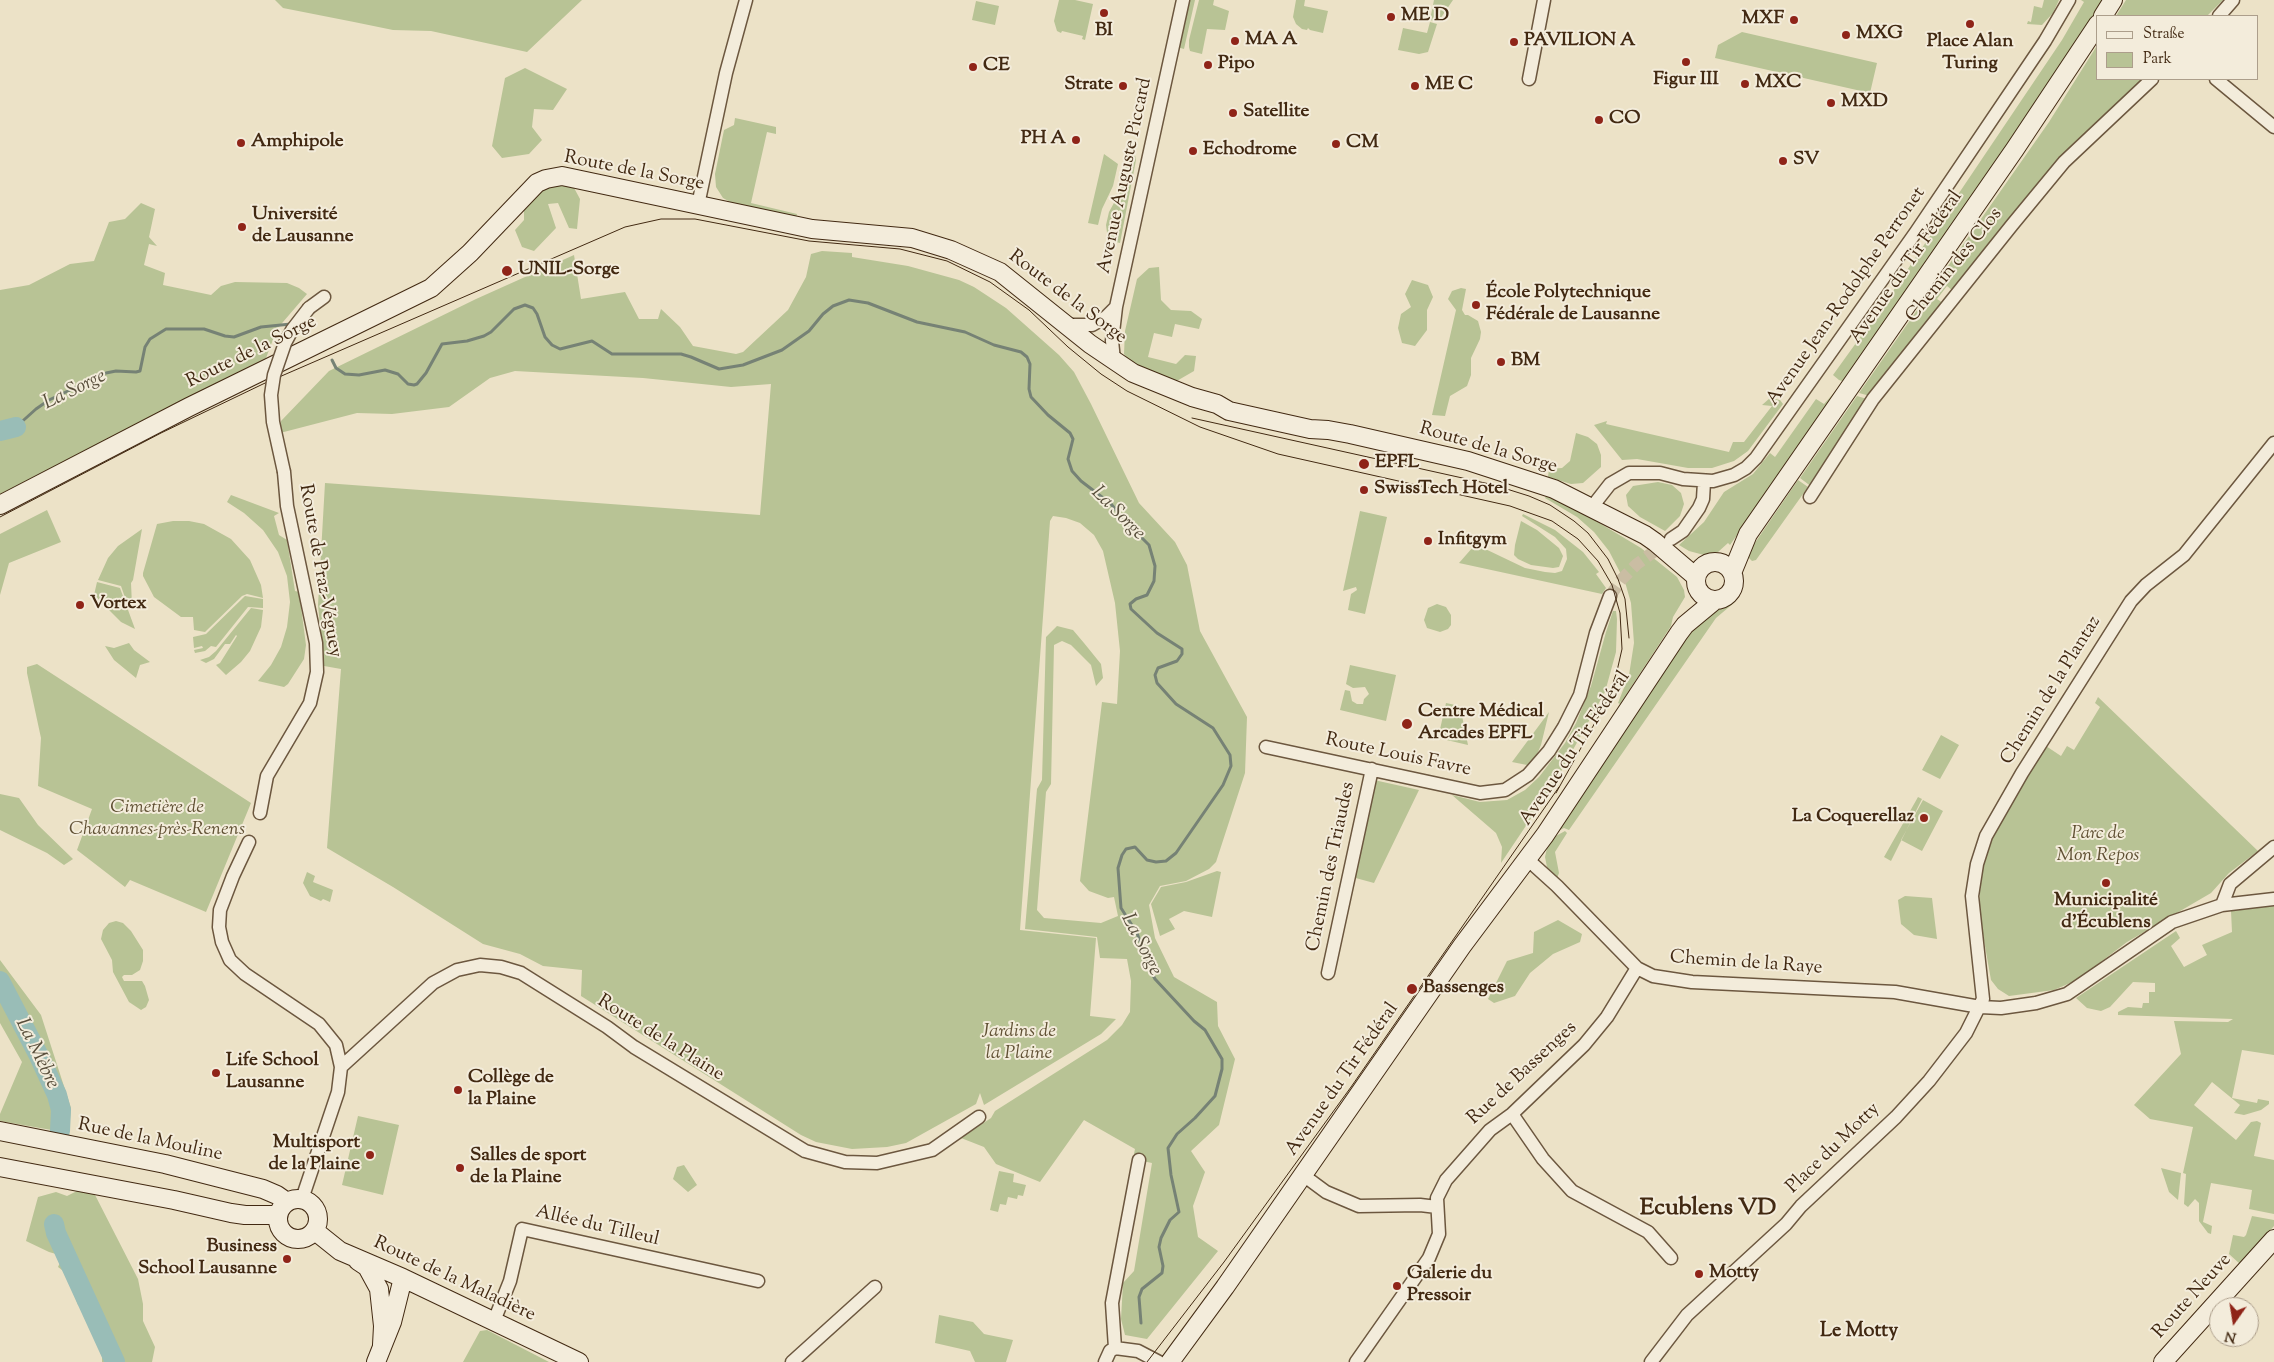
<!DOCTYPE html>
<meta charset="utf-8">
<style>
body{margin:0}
#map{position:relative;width:2274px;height:1362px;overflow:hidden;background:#ece2c7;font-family:"Sorts Mill Goudy",serif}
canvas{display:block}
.legend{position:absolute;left:2096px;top:15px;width:162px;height:65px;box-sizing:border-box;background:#f3ecdb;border:1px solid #ac9e8b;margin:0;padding:6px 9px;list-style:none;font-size:15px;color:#422912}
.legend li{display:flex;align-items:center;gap:10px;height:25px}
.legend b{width:25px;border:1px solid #ac9e8b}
.north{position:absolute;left:2209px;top:1297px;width:50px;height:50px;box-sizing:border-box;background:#f3ecdb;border:1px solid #ac9e8b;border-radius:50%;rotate:193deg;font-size:14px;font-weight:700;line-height:20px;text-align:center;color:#422912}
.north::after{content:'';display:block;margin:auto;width:18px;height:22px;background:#8f2418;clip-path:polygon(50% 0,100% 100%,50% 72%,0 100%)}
</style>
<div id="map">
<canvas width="2274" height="1362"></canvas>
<ul class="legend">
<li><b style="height:6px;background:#f3ecdb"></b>Straße</li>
<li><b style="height:14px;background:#b8c395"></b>Park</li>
</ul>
<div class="north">N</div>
</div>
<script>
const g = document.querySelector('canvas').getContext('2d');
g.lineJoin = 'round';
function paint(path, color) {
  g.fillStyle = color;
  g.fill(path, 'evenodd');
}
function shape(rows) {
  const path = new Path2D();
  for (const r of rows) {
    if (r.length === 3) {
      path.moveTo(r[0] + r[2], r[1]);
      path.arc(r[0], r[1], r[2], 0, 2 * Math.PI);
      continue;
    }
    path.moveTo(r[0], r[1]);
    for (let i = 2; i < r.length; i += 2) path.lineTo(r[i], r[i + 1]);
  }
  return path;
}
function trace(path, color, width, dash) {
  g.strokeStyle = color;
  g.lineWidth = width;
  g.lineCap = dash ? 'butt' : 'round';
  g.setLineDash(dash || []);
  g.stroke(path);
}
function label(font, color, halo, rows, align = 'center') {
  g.font = font + ' "Sorts Mill Goudy",serif';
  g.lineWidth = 4;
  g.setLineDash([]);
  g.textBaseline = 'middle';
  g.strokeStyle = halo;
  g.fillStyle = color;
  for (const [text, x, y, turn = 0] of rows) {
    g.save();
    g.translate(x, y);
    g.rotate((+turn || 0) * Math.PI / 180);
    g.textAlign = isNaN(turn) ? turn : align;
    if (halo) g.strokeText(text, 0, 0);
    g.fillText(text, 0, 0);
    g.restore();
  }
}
paint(shape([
 [275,0,582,0,527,52,431,31,393,30,354,22,283,8],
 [1059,0,1075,0,1093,4,1085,40,1082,39,1083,36,1062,31,1061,33,1057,31,1054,21],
 [1188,0,1195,0,1184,49,1177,47],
 [1199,0,1214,0,1213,5,1229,11,1225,30,1207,29,1202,54,1190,51,1189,47,1189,40],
 [1296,0,1305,0,1304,6,1328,11,1323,33,1310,30,1308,28,1307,30,1302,29,1296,24,1293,17],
 [1434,0,1453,0,1438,22,1430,20],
 [2044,0,2059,0,2053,13,2042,25,2027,24,2028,21,2031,22,2034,6,2042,8],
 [2081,0,2103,0,2064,63,1845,382,1839,380,1833,375,1889,297,2062,40,2084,2],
 [2126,0,2223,0,2207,16,2116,16],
 [976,1,999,6,995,25,972,20],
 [1430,22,1437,24,1428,52,1419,54,1398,50,1403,28,1427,33],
 [1742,32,1877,63,1870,93,1715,58,1718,45],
 [2098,44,2098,79,2143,79,1953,291,1947,286,1937,299,1943,303,1870,396,1859,393,2049,122],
 [525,68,567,89,553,110,534,109,532,127,542,140,529,154,502,158,492,146,505,78],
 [735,118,776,127,776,134,767,132,751,203,797,214,796,218,734,204,723,198,716,187,715,174,724,130,734,125],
 [1104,154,1118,164,1113,186,1102,209,1098,225,1088,223],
 [1135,155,1136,160,1120,243,1108,240,1106,225,1109,212,1120,192,1126,161],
 [546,182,573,186,580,199,577,229,569,228,558,203,548,204,556,228,534,251,522,247,515,230,524,220,524,205],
 [141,203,155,209,149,237,157,246,149,244,144,265,165,273,163,285,211,295,221,286,235,282,287,283,299,288,307,294,277,329,266,358,0,494,0,290,29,285,70,264,94,261,109,222,125,219],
 [822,251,852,253,852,257,908,266,959,280,974,287,1006,308,1059,355,1074,372,1091,404,1139,503,1175,542,1187,565,1200,631,1247,717,1245,773,1216,862,1209,869,1186,881,1160,886,1149,905,1155,938,1174,977,1217,1002,1218,1026,1235,1059,1219,1125,1191,1151,1205,1172,1193,1206,1198,1237,1218,1251,1147,1339,1125,1335,1121,1319,1123,1283,1134,1271,1152,1163,1133,1159,1135,1149,1084,1120,1040,1182,996,1164,984,1147,961,1138,991,1118,995,1111,1107,1040,1122,1025,1130,1012,1131,981,1127,959,1100,958,1097,937,1025,929,1037,789,1042,780,1046,637,1057,626,1073,630,1084,643,1101,664,1103,678,1096,686,1091,665,1071,645,1062,641,1054,645,1051,784,1046,792,1037,910,1044,918,1101,923,1118,916,1114,897,1108,898,1089,891,1080,881,1102,702,1117,704,1120,651,1115,603,1103,551,1094,535,1080,523,1066,518,1053,516,1050,521,1020,930,1096,938,1090,1016,1116,1019,1101,1034,984,1105,980,1093,976,1104,906,1143,887,1147,852,1149,816,1142,801,1135,581,996,582,970,543,966,520,954,483,944,393,887,327,848,341,669,324,666,318,605,325,483,760,515,771,384,731,387,643,378,515,371,490,378,449,407,392,414,357,413,280,433,281,421,329,371,476,299,574,255,581,299,625,292,639,319,658,319,661,309,680,327,693,346,736,354,743,352,788,310,806,277,811,254],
 [1159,267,1161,300,1171,310,1191,311,1202,319,1199,329,1175,324,1172,337,1154,333,1148,357,1176,364,1185,355,1196,356,1194,371,1175,382,1129,361,1124,354,1125,331,1137,279,1149,268],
 [1412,280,1428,285,1433,297,1427,310,1427,330,1415,346,1402,343,1398,328,1401,314,1411,307,1405,294],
 [1461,288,1466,289,1462,310,1465,315,1468,315,1478,321,1481,332,1480,339,1471,358,1471,375,1467,386,1450,396,1445,416,1432,415,1456,310,1448,299,1452,291],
 [1840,386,1841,387,1730,545,1728,543,1718,552,1704,555,1689,551,1679,545,1704,522,1724,492,1753,474,1770,453,1775,457,1816,399,1824,404],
 [1857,396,1867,399,1812,487,1800,478],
 [1770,398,1780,400,1783,404,1748,451,1734,461,1712,468,1688,468,1637,459,1622,460,1594,425,1607,421,1606,424,1729,452,1733,442,1744,442,1772,406,1762,405],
 [1576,433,1588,437,1597,444,1601,455,1601,467,1583,483,1571,484,1548,477,1549,469,1562,468,1570,461],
 [1798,480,1808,487,1756,560,1752,561,1748,557,1748,553],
 [1658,482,1672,485,1681,493,1684,504,1680,516,1665,531,1640,517,1628,506,1626,495,1633,486],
 [231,495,279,513,274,516,279,535,287,540,295,591,299,592,306,645,304,659,288,684,284,687,258,681,271,665,281,647,287,627,290,602,287,576,278,552,263,530,244,513,227,502],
 [1546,496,1586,515,1641,548,1677,577,1684,590,1685,597,1673,617,1671,626,1620,704,1618,703,1629,675,1634,643,1631,603,1625,582,1609,551,1594,532,1577,517,1545,498],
 [47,510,61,542,9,563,0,595,0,534],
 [1360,511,1387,517,1365,614,1348,610,1351,594,1357,590,1356,587,1343,591],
 [1523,514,1555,530,1583,552,1599,572,1596,574,1606,588,1602,594,1459,563,1473,547,1479,546,1525,568,1545,572,1555,573,1562,571,1567,559,1566,549,1555,537,1522,516],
 [173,521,189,521,204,524,231,539,250,560,261,585,263,598,247,594,242,596,205,632,194,630,193,617,181,617,154,597,143,576,143,573,157,524],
 [1521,521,1537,530,1559,548,1563,556,1559,567,1553,568,1531,565,1518,559,1514,555,1515,545],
 [142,529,133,580,131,583,132,605,129,609,121,586,98,580,108,558,118,546],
 [97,582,120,588,135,629,121,622,94,595],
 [245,596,263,599,263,608,248,607,216,647,211,646,205,651,195,653,194,650,203,648,202,646,194,648,193,637,206,634],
 [1732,598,1735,602,1716,618,1569,830,1564,828,1558,831,1694,625,1713,607,1725,604],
 [1437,604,1446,607,1451,615,1451,625,1448,629,1440,632,1427,628,1424,620,1428,608],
 [251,608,263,610,261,627,250,651,241,662,226,675,216,665,220,663,237,636,236,635,230,644,225,644,214,659,206,663,200,660,209,657,216,651],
 [1613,611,1616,611,1617,619,1616,652,1605,692,1554,784,1501,863,1502,847,1496,833,1452,795,1480,802,1507,800,1525,790,1539,777,1565,743,1576,723,1591,686,1606,632],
 [129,643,134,650,150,662,140,665,136,678,114,660,105,646,114,648],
 [37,664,251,803,206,912,130,880,125,887,77,850,92,809,38,786,41,738,27,673,27,667],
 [1350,665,1396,675,1386,721,1340,710,1345,690,1350,691,1352,701,1357,704,1363,704,1364,699,1369,694,1365,687,1353,688,1346,684],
 [2098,697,2258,851,2229,873,2211,893,2127,942,2077,980,2054,990,2009,996,1998,989,1991,980,1979,912,1981,870,1989,839,2046,746,2061,756,2067,746,2074,750,2100,707,2095,703],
 [1446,703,1460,706,1468,745,1438,738],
 [1549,712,1541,745,1535,759,1527,765,1512,762],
 [1941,735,1959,745,1940,779,1922,770],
 [1374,780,1419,790,1374,883,1352,877],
 [0,794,19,798,38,825,73,859,64,865,47,853,0,830],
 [1918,797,1922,799,1891,861,1884,857],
 [1923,800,1943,811,1922,851,1901,840],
 [1565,831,1567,833,1555,852,1559,873,1557,878,1547,867,1545,857,1547,848,1554,837],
 [1217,871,1221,872,1212,917,1184,911,1169,919,1175,929,1160,936,1151,904,1161,887,1186,882],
 [307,872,315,876,313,882,333,890,330,902,323,899,321,901,310,896,303,883],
 [1905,896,1932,898,1937,939,1914,935,1901,924,1898,900],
 [2274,906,2274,1055,2242,1050,2232,1098,2257,1103,2258,1099,2269,1101,2269,1104,2261,1110,2244,1115,2234,1113,2240,1105,2212,1082,2194,1105,2236,1140,2251,1122,2257,1121,2261,1123,2254,1156,2274,1160,2274,1214,2249,1209,2252,1190,2211,1183,2203,1222,2212,1226,2211,1234,2208,1233,2199,1221,2199,1203,2195,1199,2188,1207,2184,1204,2186,1174,2183,1173,2193,1127,2150,1119,2134,1105,2181,1054,2174,1021,2228,1022,2233,1019,2118,1015,2118,1012,2128,1007,2142,1008,2143,1003,2149,1003,2149,992,2155,992,2155,983,2133,982,2110,1007,2101,1011,2087,1008,2076,998,2176,931,2180,938,2171,946,2184,967,2207,955,2202,945,2232,932,2231,911],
 [1558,920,1582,934,1580,942,1553,954,1530,973,1515,996,1494,1003,1488,999,1507,961,1533,953,1534,932],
 [116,921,123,923,131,931,143,950,143,961,140,970,132,975,124,975,122,977,124,981,142,981,145,986,149,1000,146,1007,141,1010,129,1002,113,972,112,960,101,939,103,930,109,923],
 [0,960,41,1015,71,1108,69,1131,63,1132,0,1121,0,1114,22,1062,0,1023],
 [358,1116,399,1125,383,1195,342,1185],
 [684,1165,697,1185,688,1192,673,1179,677,1167],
 [2161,1168,2181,1173,2178,1200,2169,1192],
 [999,1171,1014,1174,1013,1182,1026,1185,1023,1196,1018,1195,1017,1199,1008,1197,1006,1205,1000,1204,998,1212,990,1210],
 [85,1187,93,1191,138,1279,143,1304,143,1321,155,1347,152,1362,102,1362,102,1355,106,1350,96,1336,98,1330,86,1306,78,1305,66,1273,58,1267,63,1256,49,1252,26,1241,38,1197,56,1192,67,1196],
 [2252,1216,2274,1220,2274,1226,2240,1264,2229,1254,2233,1235,2244,1237,2246,1235],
 [939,1315,973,1322,984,1334,1013,1340,1006,1362,975,1362,970,1351,935,1343],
 [487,1330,549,1362,463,1362,480,1331]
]), '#b8c395');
trace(shape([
 [300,325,308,329],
 [332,360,336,368,345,374,359,375,385,370,398,374,408,384,414,385,417,384,426,373,442,344,467,341,484,336,491,332,514,309,525,305,533,308,537,314,545,337,552,345,560,349,592,341,612,354,681,354,691,357,719,369,743,365,782,350,809,331,823,314,833,306,849,300,868,303,917,322,965,332,994,345,1021,352,1027,357,1030,364,1029,389,1031,397,1048,415,1070,433,1073,439,1068,459,1072,471,1081,481,1111,504,1126,522,1149,545,1155,566,1154,581,1147,595,1136,599,1130,604,1131,609,1157,633,1182,649,1182,654,1177,661,1158,668,1155,675,1157,683,1176,704,1213,728,1230,755,1231,766,1223,785,1176,853,1166,861,1156,862,1147,860,1135,847,1126,849,1122,855,1118,868,1121,908,1137,933,1149,968,1155,979,1194,1021,1205,1030,1222,1059,1222,1069,1215,1096,1195,1118,1177,1134,1168,1148,1171,1175,1179,1212,1170,1220,1161,1238,1159,1247,1163,1266,1162,1273,1142,1289,1139,1297,1141,1323],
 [16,427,36,409,49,400,106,373,116,371,136,372,140,371,145,347,150,339,166,329,204,329,225,336,234,337,261,327,291,324]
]), '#768275', 3);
trace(shape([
 [0,431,16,427],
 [0,981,39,1056,57,1095,61,1110,60,1131],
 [54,1224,56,1233,115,1362]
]), '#99bdb7', 20);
trace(shape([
 [1610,596,1622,579,1637,564,1667,542]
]), '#cabda3', 12, [12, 6]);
const street = shape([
 [2219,16,2233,0],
 [1529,79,1544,0],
 [2216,79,2274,127],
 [698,205,726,73,746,0],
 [309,308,324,297],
 [1066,325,1092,325,1106,317,1116,307],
 [1114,360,1112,341,1116,307,1183,0],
 [1810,497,1873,399,2012,225,2064,162,2152,79],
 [1592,507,1610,484,1629,473,1660,473,1683,479,1713,481,1734,475,1746,468,1756,458,1916,232,2045,41,2069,0],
 [1671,539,1683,531,1699,508,1703,499,1704,482],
 [1266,747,1480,793,1505,790,1528,775,1549,751,1564,727,1580,695,1596,633,1610,596],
 [260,813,267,776,310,703,317,672,316,643,287,506,284,472],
 [249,842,233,876,220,910,219,927,222,942,230,960,245,974,319,1024,336,1045,341,1067,338,1092,302,1199],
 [1526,858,1557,886,1637,968,1653,976,1692,982,1895,992,1980,1007,2001,1008,2036,1003,2067,994,2172,922,2222,905,2274,899],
 [2222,905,2230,884,2274,847],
 [1328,973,1372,769],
 [341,1067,433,983,457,970,480,965,501,967,521,973,607,1027,634,1047,805,1151,845,1162,877,1163,932,1150,979,1117],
 [1512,1114,1543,1159,1572,1191,1648,1232,1671,1258],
 [1303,1175,1326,1192,1359,1206,1420,1205,1437,1207],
 [494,1321,510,1281,522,1229,758,1281],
 [1115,1348,1138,1351,1159,1362],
 [792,1362,875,1287],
 [1105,1362,1110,1351,1115,1348,1112,1303,1139,1160],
 [1356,1362,1429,1258,1439,1234,1437,1198,1446,1180,1490,1130,1512,1114,1584,1045,1607,1017,1637,968],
 [1651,1362,1687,1315,1786,1224,1801,1206,1896,1117,1929,1081,1966,1033,1983,999,1972,896,1977,864,1986,836,2022,773,2131,601,2146,585,2184,555,2274,443]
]);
const secondary = shape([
 [2103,16,2113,0],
 [0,505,189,407,431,288,470,253,537,183,546,179,562,176,812,229,912,238,951,250,1000,272,1090,344,1133,373,1192,397,1217,404,1229,411,1310,429,1328,430,1350,434,1468,461,1554,489,1645,535,1655,542,1696,577],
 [1715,581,19],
 [1732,573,1748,534,2015,149,2098,24],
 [0,1131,165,1164,263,1189,277,1195,287,1202],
 [0,1167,174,1200,231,1213,245,1215,278,1215],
 [298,1219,20],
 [315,1231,340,1251,403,1278,579,1362],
 [358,1261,367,1267,379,1289,383,1326,382,1345],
 [376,1362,392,1322,403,1278],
 [1170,1362,1225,1287,1462,946,1545,835,1679,633,1685,625,1714,601],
 [2163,1362,2274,1239]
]);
trace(street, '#6c573f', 15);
trace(secondary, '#422912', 20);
trace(street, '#f3ecdb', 12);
trace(secondary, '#f3ecdb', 18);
trace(shape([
 [1192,418,1494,485,1529,496,1550,505,1574,521,1588,533,1608,559,1618,579,1625,599,1629,638],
 [0,517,161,433,263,384,625,227,661,219,695,219,809,241,900,249,947,261,990,282,1029,310,1068,347,1101,374,1127,391,1200,427,1278,454,1510,506,1552,521,1578,539,1598,561,1612,585,1620,613,1622,649,1617,671,1607,701,1556,793],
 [1147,1362,1224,1262,1351,1087,1559,787]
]), '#422912', 1);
const streetBridge = shape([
 [284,472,273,422,271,395,274,375,285,343,292,330,309,308]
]);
trace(streetBridge, '#6c573f', 15, []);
trace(streetBridge, '#f3ecdb', 12);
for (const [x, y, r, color] of [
 [1104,13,5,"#8f2418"],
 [1391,17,5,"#8f2418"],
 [1794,20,5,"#8f2418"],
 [1970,24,5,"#8f2418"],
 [1846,35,5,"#8f2418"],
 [1235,41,5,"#8f2418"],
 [1514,42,5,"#8f2418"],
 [1686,62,5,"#8f2418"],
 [1208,65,5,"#8f2418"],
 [973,67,5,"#8f2418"],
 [1745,84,5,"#8f2418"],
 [1123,86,5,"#8f2418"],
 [1415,86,5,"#8f2418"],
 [1831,103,5,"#8f2418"],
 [1233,113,5,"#8f2418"],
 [1599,120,5,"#8f2418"],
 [1076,140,5,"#8f2418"],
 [241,143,5,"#8f2418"],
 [1336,144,5,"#8f2418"],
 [1193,151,5,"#8f2418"],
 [1783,161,5,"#8f2418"],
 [242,227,5,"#8f2418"],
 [507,271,6,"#8f2418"],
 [1476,305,5,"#8f2418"],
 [1501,362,5,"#8f2418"],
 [1364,464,6,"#8f2418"],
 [1364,490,5,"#8f2418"],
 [1428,541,5,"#8f2418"],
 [80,605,5,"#8f2418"],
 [1407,724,6,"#8f2418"],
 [1924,818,5,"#8f2418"],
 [2106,883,5,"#8f2418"],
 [1412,989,6,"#8f2418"],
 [216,1073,5,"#8f2418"],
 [458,1090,5,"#8f2418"],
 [370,1155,5,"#8f2418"],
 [460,1168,5,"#8f2418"],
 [287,1259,5,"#8f2418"],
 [1699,1274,5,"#8f2418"],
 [1397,1286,5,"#8f2418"]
]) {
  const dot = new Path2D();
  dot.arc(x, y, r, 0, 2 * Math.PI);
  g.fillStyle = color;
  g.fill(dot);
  trace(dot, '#f3ecdb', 2);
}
label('bold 19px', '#422912', '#f3ecdb', [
 ["ME D",1401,17],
 ["MXF",1784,20,"right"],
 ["BI",1104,32,"center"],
 ["MXG",1856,35],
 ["MA A",1245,41],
 ["PAVILION A",1524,42],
 ["Place Alan",1970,43,"center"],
 ["Turing",1970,65,"center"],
 ["Pipo",1218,65],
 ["CE",983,67],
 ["Figur III",1686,81,"center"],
 ["MXC",1755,84],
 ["Strate",1113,86,"right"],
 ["ME C",1425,86],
 ["MXD",1841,103],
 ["Satellite",1243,113],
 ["CO",1609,120],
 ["PH A",1066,140,"right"],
 ["Amphipole",251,143],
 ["CM",1346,144],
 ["Echodrome",1203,151],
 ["SV",1793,161],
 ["Université",252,216],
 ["de Lausanne",252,238],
 ["UNIL-Sorge",518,271],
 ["École Polytechnique",1486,294],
 ["Fédérale de Lausanne",1486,316],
 ["BM",1511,362],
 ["EPFL",1375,464],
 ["SwissTech Hotel",1374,490],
 ["Infitgym",1438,541],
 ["Vortex",90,605],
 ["Centre Médical",1418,713],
 ["Arcades EPFL",1418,735],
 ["La Coquerellaz",1914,818,"right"],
 ["Municipalité",2106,902,"center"],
 ["d'Écublens",2106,924,"center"],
 ["Bassenges",1423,989],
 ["Life School",226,1062],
 ["Lausanne",226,1084],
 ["Collège de",468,1079],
 ["la Plaine",468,1101],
 ["Multisport",360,1144,"right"],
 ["de la Plaine",360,1166,"right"],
 ["Salles de sport",470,1157],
 ["de la Plaine",470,1179],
 ["Business",277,1248,"right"],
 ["School Lausanne",277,1270,"right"],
 ["Motty",1709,1274],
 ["Galerie du",1407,1275],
 ["Pressoir",1407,1297]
], 'left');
label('19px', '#422912', '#f3ecdb', [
 ["Route de la Sorge",634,172,11],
 ["Avenue Auguste Piccard",1126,176,-78],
 ["Chemin des Clos",1955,266,-51],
 ["Avenue du Tir Fédéral",1907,268,-55],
 ["Avenue Jean-Rodolphe Perronet",1847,297,-55],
 ["Route de la Sorge",1067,298,37],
 ["Route de la Sorge",252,353,-26],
 ["Route de la Sorge",1488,449,16],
 ["Route de Praz-Véguey",319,571,80],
 ["Chemin de la Plantaz",2052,691,-58],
 ["Avenue du Tir Fédéral",1576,749,-56],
 ["Route Louis Favre",1398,756,12],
 ["Chemin des Triaudes",1332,867,-78],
 ["Chemin de la Raye",1746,964,4],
 ["Route de la Plaine",660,1039,32],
 ["Rue de Bassenges",1523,1074,-43],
 ["Avenue du Tir Fédéral",1343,1080,-55],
 ["Rue de la Mouline",150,1141,12],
 ["Place du Motty",1834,1149,-44],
 ["Allée du Tilleul",597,1227,13],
 ["Route de la Maladière",454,1280,25],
 ["Route Neuve",2193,1297,-48]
]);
label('italic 19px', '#605033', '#f3ecdb', [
 ["Cimetière de",157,809],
 ["Chavannes-près-Renens",157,831],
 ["Parc de",2098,835],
 ["Mon Repos",2098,857],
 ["Jardins de",1019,1033],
 ["la Plaine",1019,1055]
]);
label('italic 20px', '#584e3b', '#f3ecdb', [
 ["La Sorge",75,391,-26],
 ["La Sorge",1117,514,45],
 ["La Sorge",1140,945,63],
 ["La Mèbre",36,1054,64]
]);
label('bold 20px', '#422912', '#f3ecdb', [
 ["Le Motty",1859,1333]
]);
label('bold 24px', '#422912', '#f3ecdb', [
 ["Ecublens VD",1708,1210]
]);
</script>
